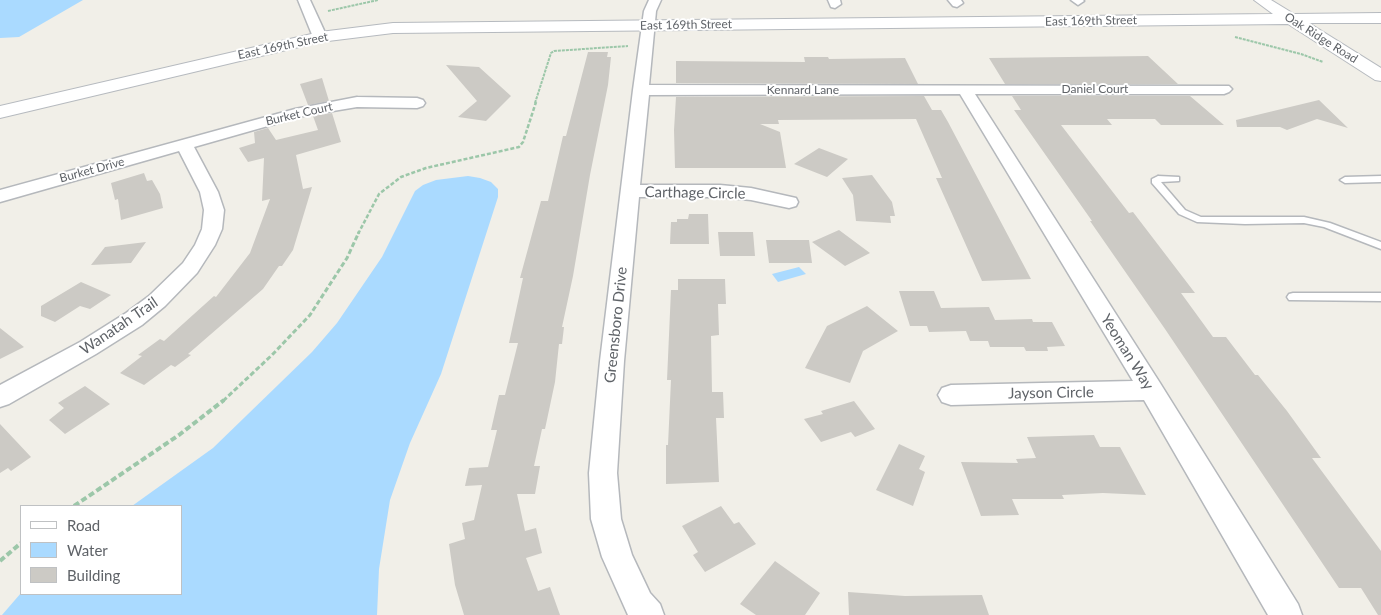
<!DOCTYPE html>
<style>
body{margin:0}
#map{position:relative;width:1381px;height:615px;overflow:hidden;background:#f1efe8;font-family:Lato,sans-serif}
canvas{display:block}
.legend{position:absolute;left:20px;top:505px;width:162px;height:90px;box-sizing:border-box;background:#fff;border:1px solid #bfc1c3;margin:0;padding:6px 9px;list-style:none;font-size:15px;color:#5f6368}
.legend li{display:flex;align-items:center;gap:10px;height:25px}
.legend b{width:25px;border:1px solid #bfc1c3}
</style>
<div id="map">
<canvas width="1381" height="615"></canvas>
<ul class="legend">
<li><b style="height:6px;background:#fff"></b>Road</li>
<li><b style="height:14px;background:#aadaff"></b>Water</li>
<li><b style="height:14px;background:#cccac5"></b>Building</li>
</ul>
</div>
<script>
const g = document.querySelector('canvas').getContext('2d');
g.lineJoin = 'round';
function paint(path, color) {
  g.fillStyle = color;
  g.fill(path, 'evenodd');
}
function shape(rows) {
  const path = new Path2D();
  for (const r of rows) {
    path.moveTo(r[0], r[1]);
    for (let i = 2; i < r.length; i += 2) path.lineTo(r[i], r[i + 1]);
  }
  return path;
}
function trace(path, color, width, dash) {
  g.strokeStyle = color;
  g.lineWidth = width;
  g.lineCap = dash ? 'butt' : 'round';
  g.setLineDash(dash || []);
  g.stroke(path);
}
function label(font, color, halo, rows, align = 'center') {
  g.font = font + ' Lato,sans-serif';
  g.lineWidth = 4;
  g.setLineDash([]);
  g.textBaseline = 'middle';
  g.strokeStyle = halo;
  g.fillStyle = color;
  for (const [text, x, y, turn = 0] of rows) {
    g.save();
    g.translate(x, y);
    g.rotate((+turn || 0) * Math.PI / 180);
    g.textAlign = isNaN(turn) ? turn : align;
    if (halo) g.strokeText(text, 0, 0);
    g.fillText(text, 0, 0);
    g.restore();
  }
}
paint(shape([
 [0,0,83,0,19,37,0,38],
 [468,176,480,178,491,182,498,189,498,197,441,374,410,443,390,500,379,569,377,615,2,615,21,593,181,594,181,506,132,506,213,448,312,352,337,323,382,257,415,191,423,185,436,180],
 [799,267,806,274,778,282,772,274]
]), '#aadaff');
paint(shape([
 [588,52,608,52,607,57,611,57,608,85,590,175,573,276,562,327,564,327,562,344,559,344,555,382,545,429,542,429,534,466,540,466,535,494,517,494,525,531,536,528,542,553,526,558,538,591,550,587,560,615,464,615,455,585,449,544,465,539,462,523,474,520,482,485,465,486,469,468,488,467,497,430,491,430,499,395,505,395,518,343,509,343,523,278,520,278,541,201,548,201,563,136,566,136],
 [1148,56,1178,84,1005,84,989,58],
 [804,57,828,57,829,59,905,58,918,84,676,83,676,61,805,62],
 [446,65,479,67,511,96,486,121,458,117,477,101],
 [322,78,329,101,308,105,300,84],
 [924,96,932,110,941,110,948,122,1031,279,982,281,936,178,942,178,916,119,778,120,779,124,760,124,780,132,786,168,675,168,674,130,676,97],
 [1012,96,1190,96,1224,125,1161,125,1155,119,1107,119,1112,125,1061,125,1129,213,1133,212,1195,293,1181,293,1213,337,1226,337,1255,375,1258,375,1287,411,1321,458,1312,458,1381,551,1381,615,1378,615,1361,588,1339,588,1165,329,1090,221,1092,221,1014,110,1021,110],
 [1319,100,1348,128,1317,119,1287,130,1280,127,1237,127,1236,120],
 [332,113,341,142,296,155,303,189,312,187,293,250,282,266,279,266,263,289,188,354,191,355,175,367,171,365,144,385,120,373,142,356,138,355,160,339,164,341,214,296,216,297,250,253,270,199,262,201,264,158,248,162,239,148,255,143,254,132,268,128,276,140,318,130,313,116],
 [819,148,848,159,827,177,794,164],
 [144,173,147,181,152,180,160,194,163,208,121,220,118,199,115,200,111,183],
 [872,175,892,202,895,216,890,216,891,223,856,221,853,195,842,178],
 [689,214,708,214,709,244,670,244,671,222,677,222,677,219,688,219],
 [839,230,870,253,845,266,812,242],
 [718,232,753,232,755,256,720,256],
 [766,240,809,240,812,263,769,263],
 [146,242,131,263,91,265,105,247],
 [678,279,725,279,726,304,718,304,719,335,711,336,712,392,723,392,724,418,716,418,719,482,666,484,666,445,668,445,671,380,667,380,671,290,678,290],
 [81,282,111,295,90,309,80,306,55,322,41,316,41,306],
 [899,291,934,291,941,308,989,307,995,320,1032,319,1033,322,1052,322,1065,346,1047,347,1048,351,1026,351,1024,347,990,347,988,341,970,341,966,331,929,332,927,326,910,326],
 [867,306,898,331,863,351,850,383,805,368,827,326],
 [0,328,24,347,0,359],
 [85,386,110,404,65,434,49,420,64,408,58,403],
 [854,401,875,429,855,437,851,432,821,442,804,419,823,414,821,411],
 [0,424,31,457,11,471,8,468,0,473],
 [1094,435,1100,447,1120,447,1146,495,1103,493,1062,495,1064,499,1012,499,1019,515,981,516,961,462,1018,463,1016,459,1036,458,1027,437],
 [899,444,925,456,919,469,925,472,913,506,876,490],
 [721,506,734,524,739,522,756,544,705,572,693,555,698,552,682,526],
 [775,561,820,593,805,615,756,615,740,604],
 [848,592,905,596,982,595,989,615,849,615]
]), '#cccac5');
const lane = shape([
 [1158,176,1179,177,1179,181,1161,182,1185,210,1201,217,1304,217,1330,223,1381,242,1381,249,1324,227,1304,223,1245,224,1197,222,1179,214,1152,183,1152,179,1158,176],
 [1381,176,1381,182,1345,183,1340,180,1345,177,1381,176],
 [1293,293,1381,293,1381,301,1289,300,1287,297,1289,294,1293,293]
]);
const street = shape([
 [298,0,310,0,327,37,325,40,320,41,313,37,298,0],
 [649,0,661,0,656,11,649,85,1229,86,1232,89,1229,92,1224,94,975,94,1160,383,1298,604,1302,615,1268,615,1144,400,951,405,942,402,938,395,942,388,951,385,1133,381,960,94,649,95,640,185,720,185,751,188,796,198,798,202,796,206,789,208,751,200,720,197,639,197,624,361,617,473,621,519,632,555,650,593,660,604,664,615,628,615,602,557,591,519,589,473,600,361,633,90,644,11,649,0],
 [828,0,840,0,841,4,835,8,831,7,828,0],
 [948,0,961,0,963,3,957,7,953,6,948,0],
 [1071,0,1083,0,1084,1,1078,5,1071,0],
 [357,97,417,98,423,100,425,103,423,106,417,108,357,107,303,116,194,147,218,192,224,210,222,229,215,245,197,273,165,306,142,325,96,354,9,404,0,407,0,385,80,342,126,313,149,296,183,263,195,245,202,229,204,210,200,192,179,151,0,202,0,190,295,109,357,97]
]);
const secondary = shape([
 [1254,0,1271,0,1294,14,1381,13,1381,23,1309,23,1381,68,1381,81,1375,80,1288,24,393,33,320,42,0,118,0,106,320,32,393,23,1273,14,1254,0]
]);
trace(lane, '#b5b8bc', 3);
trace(street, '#b5b8bc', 3);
trace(secondary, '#b6babf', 2);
trace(shape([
 [328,11,378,0],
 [1235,37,1301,54,1323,62],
 [535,103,551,53,554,51,628,46]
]), '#9cc7a9', 2, [3, 1]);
trace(shape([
 [358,234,379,194,401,177,426,168,519,147,523,142,536,102]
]), '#9cc7a9', 2.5, [4, 2]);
trace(shape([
 [223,401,272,355,310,315,347,258,359,232]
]), '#9cc7a9', 3, [5, 2.5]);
trace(shape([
 [74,506,179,435,224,400],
 [0,561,21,543]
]), '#9cc7a9', 4, [6, 3]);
paint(lane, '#fff');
paint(street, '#fff');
paint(secondary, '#fff');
label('12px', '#5f6368', '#fff', [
 ["East 169th Street",1091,21,-1],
 ["East 169th Street",686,25,-1],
 ["Oak Ridge Road",1321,38,32],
 ["East 169th Street",283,46,-12],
 ["Daniel Court",1095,89],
 ["Kennard Lane",803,90],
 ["Burket Court",299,114,-13],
 ["Burket Drive",92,170,-15]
]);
label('15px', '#5f6368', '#fff', [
 ["Carthage Circle",695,193,1],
 ["Greensboro Drive",616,325,-84],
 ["Wanatah Trail",119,326,-34],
 ["Yeoman Way",1127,352,58],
 ["Jayson Circle",1051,393,-1]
]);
</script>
